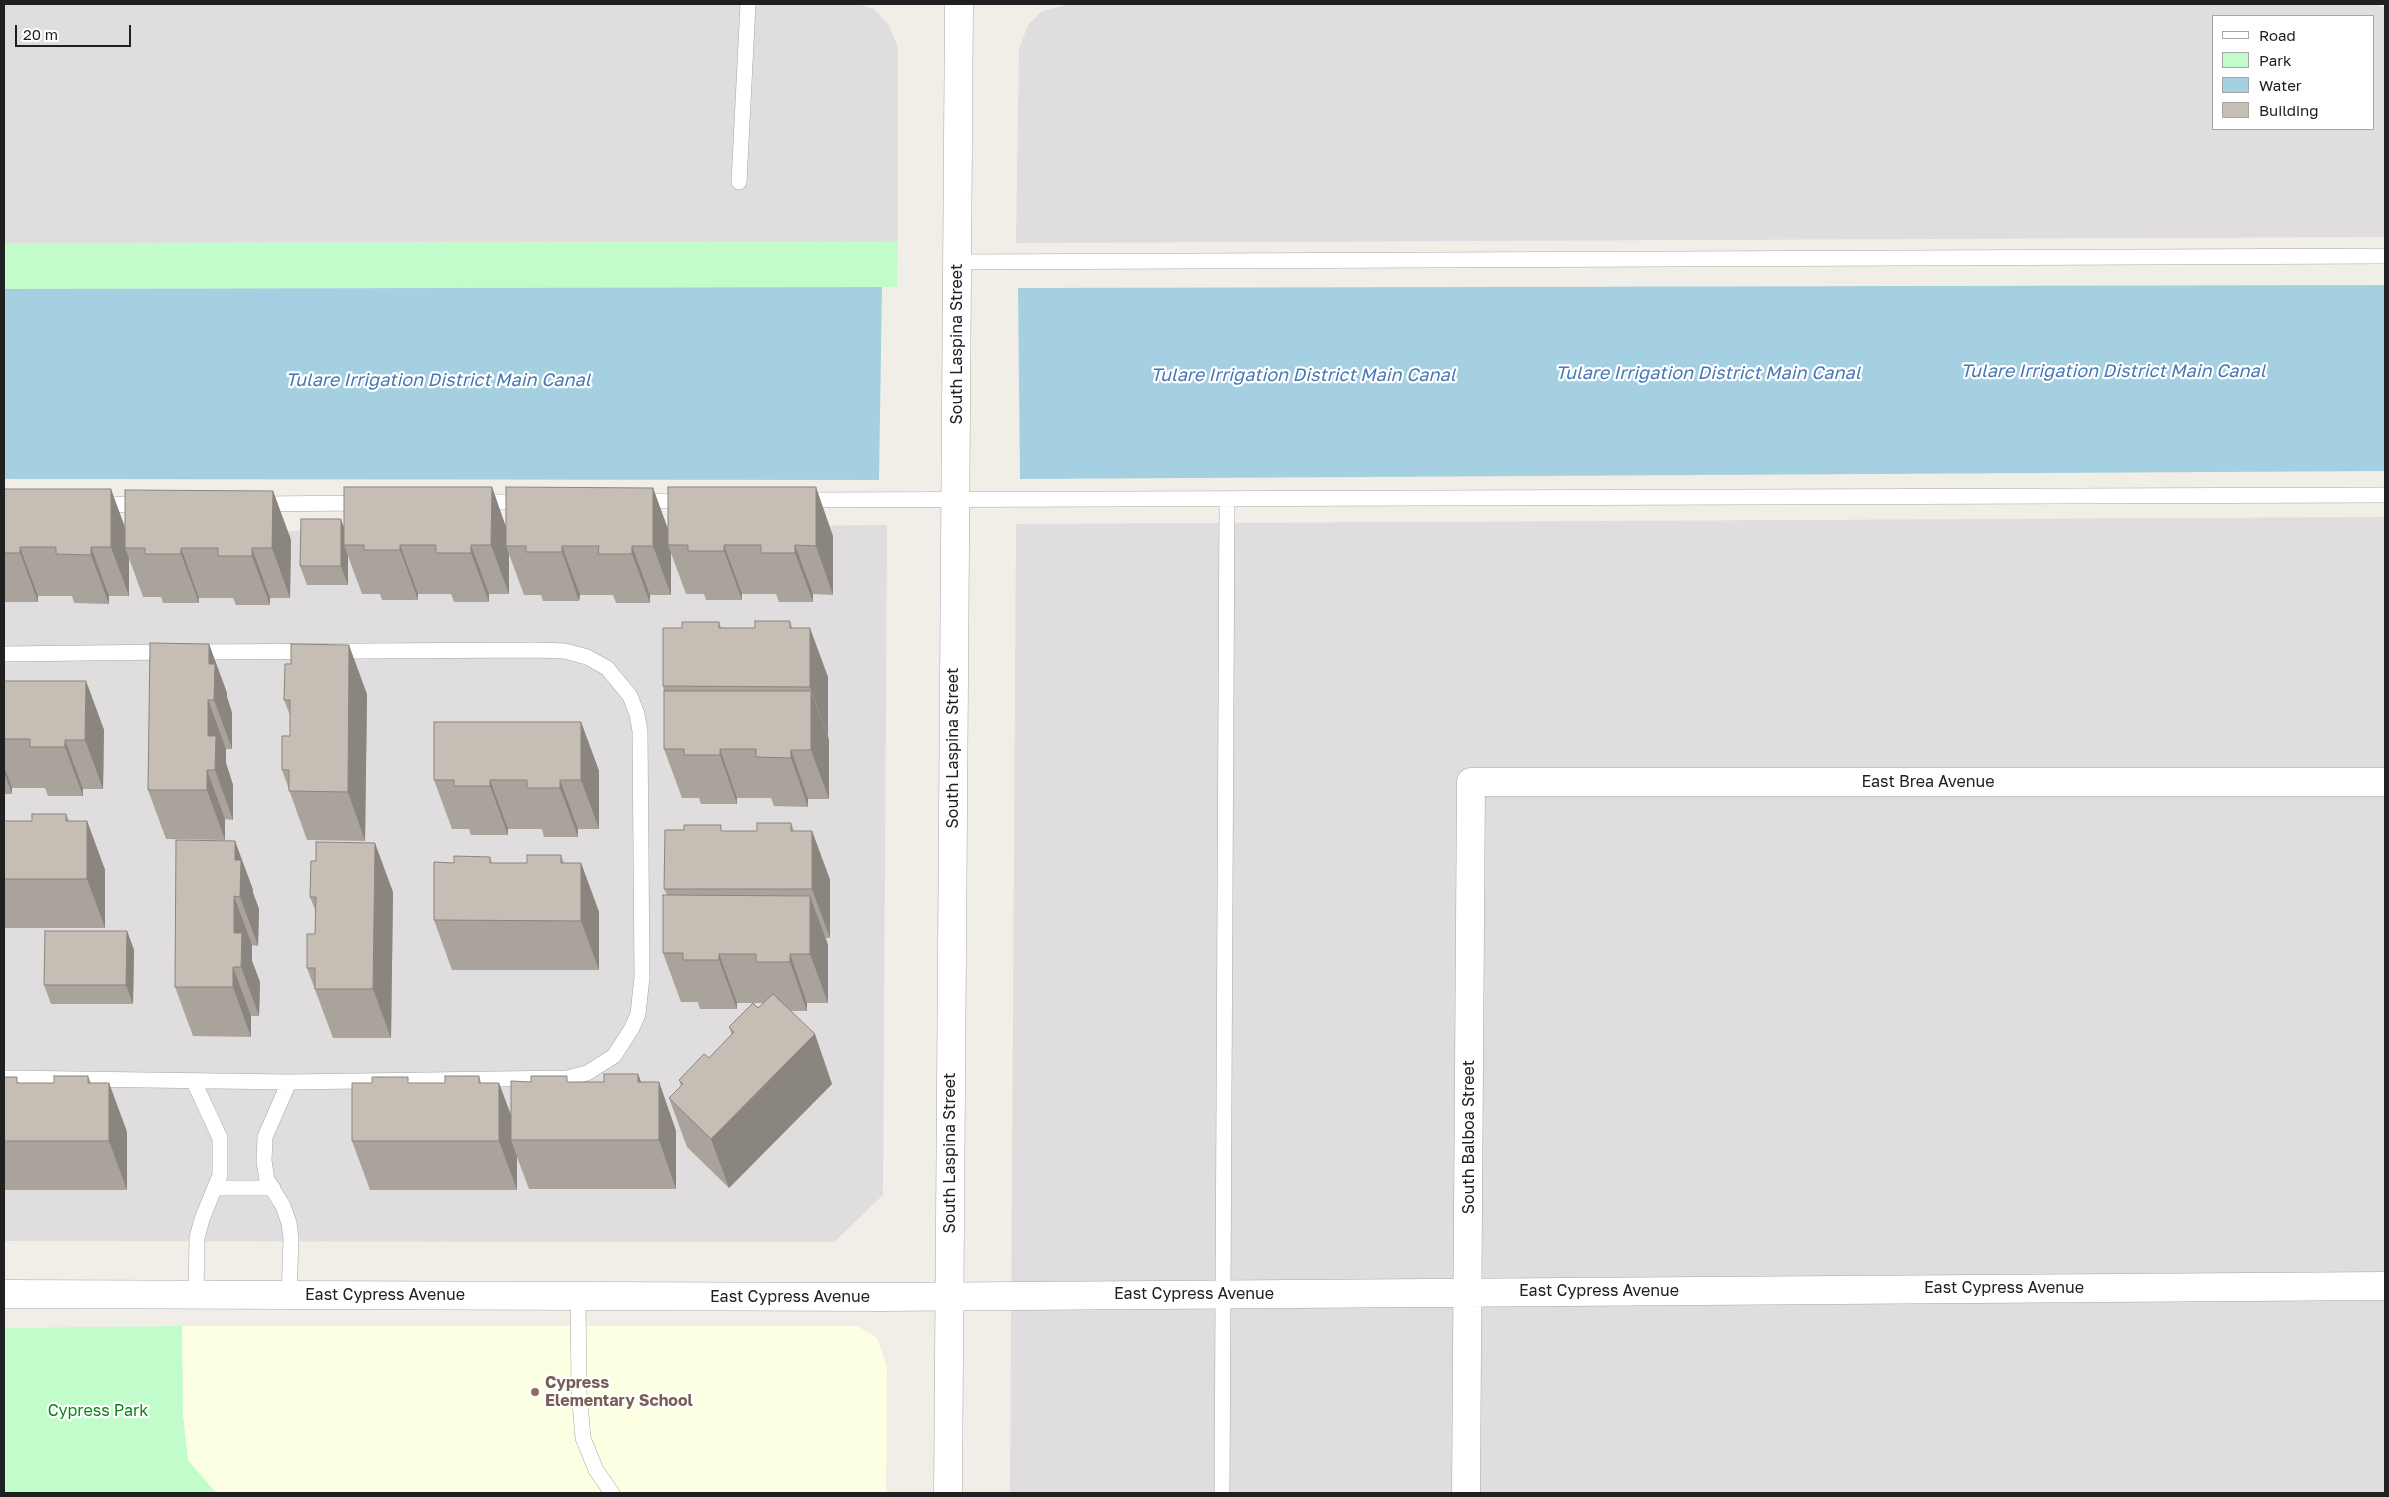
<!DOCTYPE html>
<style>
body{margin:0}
#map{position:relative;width:2389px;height:1497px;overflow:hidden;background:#f1eee7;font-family:"Golos Text",sans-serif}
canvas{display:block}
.frame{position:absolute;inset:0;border:5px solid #202020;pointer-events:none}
.legend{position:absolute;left:2212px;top:15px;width:162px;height:115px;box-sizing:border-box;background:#fff;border:1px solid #a6a6a6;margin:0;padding:6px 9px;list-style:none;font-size:15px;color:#202020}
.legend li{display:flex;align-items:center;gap:10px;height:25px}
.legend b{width:25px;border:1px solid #a6a6a6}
.scale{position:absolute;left:15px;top:25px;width:116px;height:22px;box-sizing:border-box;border:2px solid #202020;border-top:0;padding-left:6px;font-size:15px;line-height:18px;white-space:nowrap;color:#202020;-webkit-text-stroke:4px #fff;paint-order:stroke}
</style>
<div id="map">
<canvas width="2389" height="1497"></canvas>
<div class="frame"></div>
<ul class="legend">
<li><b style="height:6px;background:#fff"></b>Road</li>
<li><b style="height:14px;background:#c3fccb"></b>Park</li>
<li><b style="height:14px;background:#a5d0e1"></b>Water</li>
<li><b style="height:14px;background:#c6beb5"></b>Building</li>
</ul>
<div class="scale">20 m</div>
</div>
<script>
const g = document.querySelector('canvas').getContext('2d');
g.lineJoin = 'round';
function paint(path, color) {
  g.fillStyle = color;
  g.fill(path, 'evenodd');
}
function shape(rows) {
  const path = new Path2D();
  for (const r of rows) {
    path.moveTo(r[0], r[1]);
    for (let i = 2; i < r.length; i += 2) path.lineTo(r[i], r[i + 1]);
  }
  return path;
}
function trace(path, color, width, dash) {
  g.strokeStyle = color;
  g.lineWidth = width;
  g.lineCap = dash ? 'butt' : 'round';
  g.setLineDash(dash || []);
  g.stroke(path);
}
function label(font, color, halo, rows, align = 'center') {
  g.font = font + ' "Golos Text",sans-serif';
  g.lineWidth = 4.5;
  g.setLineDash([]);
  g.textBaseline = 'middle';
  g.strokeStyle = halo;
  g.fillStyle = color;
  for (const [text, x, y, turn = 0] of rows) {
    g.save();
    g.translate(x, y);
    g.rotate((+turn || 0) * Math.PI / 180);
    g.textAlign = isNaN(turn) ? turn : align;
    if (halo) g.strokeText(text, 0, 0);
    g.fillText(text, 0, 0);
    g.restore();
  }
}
paint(shape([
 [4,4,858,4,874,9,889,26,898,47,898,242,4,243],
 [1641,4,2375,4,2385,8,2385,237,1016,243,1019,49,1028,25,1042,11,1066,5],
 [2213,16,2373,16,2373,129,2213,129],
 [2385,517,2385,1493,1010,1493,1016,524],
 [887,525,883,1195,834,1242,4,1241,4,534]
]), '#dfdddd');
paint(shape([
 [182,1326,857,1326,877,1338,887,1367,886,1493,216,1493,188,1460,183,1417]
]), '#fdffe2');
paint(shape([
 [898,242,897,287,4,289,4,243],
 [182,1326,183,1417,188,1460,216,1493,4,1493,4,1328]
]), '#c3fccb');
paint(shape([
 [2385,285,2385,471,1020,479,1018,288],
 [882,287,879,480,4,479,4,289]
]), '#a5d0e1');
const service = shape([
 [739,182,748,4],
 [957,262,2385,256],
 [800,500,2385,495],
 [638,501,687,501],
 [478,502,525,502],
 [258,504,365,503],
 [98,505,145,504],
 [4,654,170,652],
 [4,1078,289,1082,567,1078,587,1073,614,1056,632,1028,638,1014,642,977,640,731,637,714,630,696,607,668,587,657,565,651,537,650,193,652],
 [194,1082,220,1138,220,1175,202,1219,197,1238,196,1293],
 [215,1188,273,1188],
 [289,1295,291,1239,289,1223,283,1206,267,1180,264,1161,265,1137,289,1082],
 [578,1297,579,1390,583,1438,596,1470,612,1493],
 [1222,1493,1227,500]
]);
const minor = shape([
 [4,1294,882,1297,2385,1286],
 [1466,1493,1471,782,2385,782]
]);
const tertiary = shape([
 [948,1493,959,4]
]);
trace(service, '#a7a7a7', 16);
trace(minor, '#a7a7a7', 29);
trace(tertiary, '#a7a7a7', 29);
trace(service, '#fff', 15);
trace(minor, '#fff', 28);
trace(tertiary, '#fff', 28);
paint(shape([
 [492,487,506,527,653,488,668,530,833,536,833,595,813,594,813,602,779,602,776,594,742,594,742,600,706,600,704,594,686,594,671,553,671,595,650,595,650,603,616,603,613,595,580,595,579,601,543,601,541,595,524,595,509,554,509,594,489,594,489,602,454,602,451,594,418,594,418,600,382,600,380,594,362,594,348,556,348,585,307,585,300,566,344,527],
 [4,489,125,527,273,491,291,540,290,598,270,598,270,605,236,605,233,598,199,598,199,603,163,603,161,597,143,597,129,558,129,596,109,596,109,604,74,603,72,596,38,596,38,602,4,602],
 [790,621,792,628,828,677,828,736,829,740,829,799,808,799,808,807,774,806,771,798,737,798,737,804,701,804,699,798,682,798,664,749,664,691,663,686,682,628,719,622,721,628,755,628],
 [209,644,227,693,227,697,232,713,232,749,226,749,226,763,233,785,233,820,225,819,225,840,166,839,148,790],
 [4,681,86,681,104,730,103,789,83,789,83,796,48,796,45,788,12,788,12,794,4,794],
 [367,694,365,841,307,840,282,770,290,736,290,715,284,700],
 [581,722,599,771,599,829,578,829,578,837,544,837,542,829,508,829,508,835,471,835,469,829,452,829,434,780],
 [66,814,69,821,87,821,105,870,105,928,4,928,4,821,32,821],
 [791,823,794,831,812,831,830,880,830,938,826,938,828,945,828,1003,807,1003,807,1011,790,1011,832,1084,729,1188,687,1147,669,1098,681,1086,679,1080,709,1058,732,1035,729,1027,753,1003,737,1003,737,1009,700,1009,698,1002,681,1002,663,953,667,895,664,889,723,831,757,831],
 [753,1003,763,1003,758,1008],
 [235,841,253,890,253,893,259,909,258,946,252,945,252,961,260,982,259,1016,251,1016,251,1037,193,1036,175,987],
 [561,855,564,863,581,863,599,912,599,970,452,970,434,920,454,863,490,857,492,863,527,863],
 [393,892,391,1038,333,1038,307,968,315,934,316,912,310,897],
 [127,931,134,950,133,1004,51,1004,44,985],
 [638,1074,641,1082,659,1082,676,1131,676,1189,529,1189,517,1157,517,1190,370,1190,352,1141,410,1083,445,1083,479,1076,481,1083,499,1083,511,1115,531,1082,604,1082],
 [88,1076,91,1083,109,1083,127,1132,127,1190,4,1190,4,1077,20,1083,54,1083]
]), '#aaa39c');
paint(shape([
 [492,487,509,536,506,546,509,554,509,594,491,545],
 [816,487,833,536,833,595,816,546],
 [653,488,671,537,668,545,671,553,671,595,653,546],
 [111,489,129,538,125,548,129,558,129,596,111,547],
 [273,491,291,540,290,598,272,548],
 [341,519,348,538,344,545,348,556,348,585,341,566],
 [400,545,418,594,418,600,400,550],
 [471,545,489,594,489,602,471,553],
 [724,545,742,594,742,600,724,551],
 [795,545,813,594,813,602,795,553],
 [562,546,580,595,579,601,562,552],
 [632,546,650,595,650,603,632,554],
 [20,547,38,596,38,602,20,553],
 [91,547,109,596,109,604,91,555],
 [181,548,199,598,199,603,181,554],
 [252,548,270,598,270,605,252,556],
 [810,628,828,677,828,736,810,687],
 [209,644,227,693,227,697,232,713,232,749,214,700,209,664],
 [349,645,367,694,365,841,348,792],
 [86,681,104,730,103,789,85,740],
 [811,691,829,740,829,799,811,750],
 [208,700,226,749,226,763,233,785,233,820,215,770,208,736],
 [581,722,599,771,599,829,581,780],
 [65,740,83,789,83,796,65,747],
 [720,749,737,798,737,804,720,755],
 [791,750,808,799,808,807,791,758],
 [4,766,12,788,12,794,4,772],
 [207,770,225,819,225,840,207,790],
 [490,780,508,829,508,835,490,786],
 [560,780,578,829,578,837,560,788],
 [87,821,105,870,105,928,87,879],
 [812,831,830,880,830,938,812,889],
 [235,841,253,890,253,893,259,909,258,946,240,897,235,860],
 [375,843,393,892,391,1038,373,989],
 [581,863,599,912,599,970,581,921],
 [234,896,252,945,252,961,260,982,259,1016,241,967,234,933],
 [810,896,828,945,828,1003,810,954],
 [127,931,134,950,133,1004,126,985],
 [719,954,737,1003,737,1009,719,960],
 [790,954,807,1003,807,1011,790,962],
 [233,967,251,1016,251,1037,233,987],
 [815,1034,832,1084,729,1188,711,1139],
 [638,1074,656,1123,638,1082],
 [659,1082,676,1131,676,1189,659,1140],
 [109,1083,127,1132,127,1190,109,1141],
 [499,1083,517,1132,511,1140,517,1157,517,1190,499,1141]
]), '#8b857f');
const building = shape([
 [344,487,492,487,491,545,471,545,471,553,436,553,436,545,400,545,400,550,364,550,364,545,344,545,344,487],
 [506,487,653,488,653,546,632,546,632,554,598,554,599,546,562,546,562,552,526,552,526,546,506,546,506,487],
 [668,487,816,487,816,546,795,545,795,553,761,553,761,545,724,545,724,551,688,551,688,545,668,545,668,487],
 [4,489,111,489,111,547,91,547,91,555,56,554,56,547,20,547,20,553,4,553,4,489],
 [125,490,273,491,272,548,252,548,252,556,218,556,218,548,181,548,181,554,145,554,145,548,125,548,125,490],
 [301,519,341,519,341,566,300,566,301,519],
 [755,621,790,621,790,628,810,628,810,687,663,686,663,628,682,628,682,622,719,622,719,628,755,628,755,621],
 [150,643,209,644,209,664,215,664,214,700,208,700,208,736,216,736,215,770,207,770,207,790,148,790,150,643],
 [291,644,349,645,348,792,289,791,289,770,282,770,282,736,290,736,290,700,284,700,285,664,291,664,291,644],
 [4,681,86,681,85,740,65,740,65,747,30,747,30,739,4,739,4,681],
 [664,691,811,691,811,750,791,750,791,758,756,757,756,749,720,749,720,755,684,755,684,749,664,749,664,691],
 [434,722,581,722,581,780,560,780,560,788,527,788,527,780,490,780,490,786,454,786,454,780,434,780,434,722],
 [32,814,66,814,66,821,87,821,87,879,4,879,4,821,32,821,32,814],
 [757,823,791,823,791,831,812,831,812,889,664,889,665,830,684,830,684,825,721,825,721,831,757,831,757,823],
 [176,840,235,841,235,860,241,860,240,897,234,896,234,933,242,933,241,967,233,967,233,987,175,987,176,840],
 [316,842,375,843,373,989,315,989,315,968,307,968,307,934,315,934,316,897,310,897,311,861,316,861,316,842],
 [527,855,561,855,561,863,581,863,581,921,434,920,434,862,454,863,454,856,490,857,490,863,527,863,527,855],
 [663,895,810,896,810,954,790,954,790,962,756,962,756,954,719,954,719,960,683,960,683,953,663,953,663,895],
 [45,931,127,931,126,985,44,985,45,931],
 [773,994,815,1034,711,1139,669,1098,683,1084,679,1080,704,1054,709,1058,734,1032,729,1027,753,1003,758,1008,773,994],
 [604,1074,638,1074,638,1082,659,1082,659,1140,511,1140,511,1081,531,1082,531,1076,567,1076,567,1082,604,1082,604,1074],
 [54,1076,88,1076,88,1083,109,1083,109,1141,4,1141,4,1077,17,1077,17,1083,54,1083,54,1076],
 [445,1076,479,1076,479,1083,499,1083,499,1141,352,1141,352,1083,372,1083,372,1077,408,1077,408,1083,445,1083,445,1076]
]);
paint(building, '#c6beb5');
trace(building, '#8b857f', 1);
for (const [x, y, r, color] of [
 [535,1392,5,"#8d6e63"]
]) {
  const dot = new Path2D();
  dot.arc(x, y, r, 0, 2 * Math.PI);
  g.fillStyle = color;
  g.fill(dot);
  trace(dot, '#fff', 2);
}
label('16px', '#202020', '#fff', [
 ["South Laspina Street",957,344,-90],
 ["South Laspina Street",953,748,-90],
 ["East Brea Avenue",1928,782],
 ["South Balboa Street",1469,1137,-90],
 ["South Laspina Street",950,1153,-90],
 ["East Cypress Avenue",2004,1288],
 ["East Cypress Avenue",1599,1291],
 ["East Cypress Avenue",1194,1294],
 ["East Cypress Avenue",385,1295],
 ["East Cypress Avenue",790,1297]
]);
label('bold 16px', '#785e54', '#fff', [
 ["Cypress",545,1383],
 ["Elementary School",545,1401]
], 'left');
label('16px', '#078619', '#fff', [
 ["Cypress Park",98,1411]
]);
label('italic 18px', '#4778b6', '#fff', [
 ["Tulare Irrigation District Main Canal",2113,371],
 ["Tulare Irrigation District Main Canal",1708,373],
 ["Tulare Irrigation District Main Canal",1303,375],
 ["Tulare Irrigation District Main Canal",438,380]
]);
</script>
